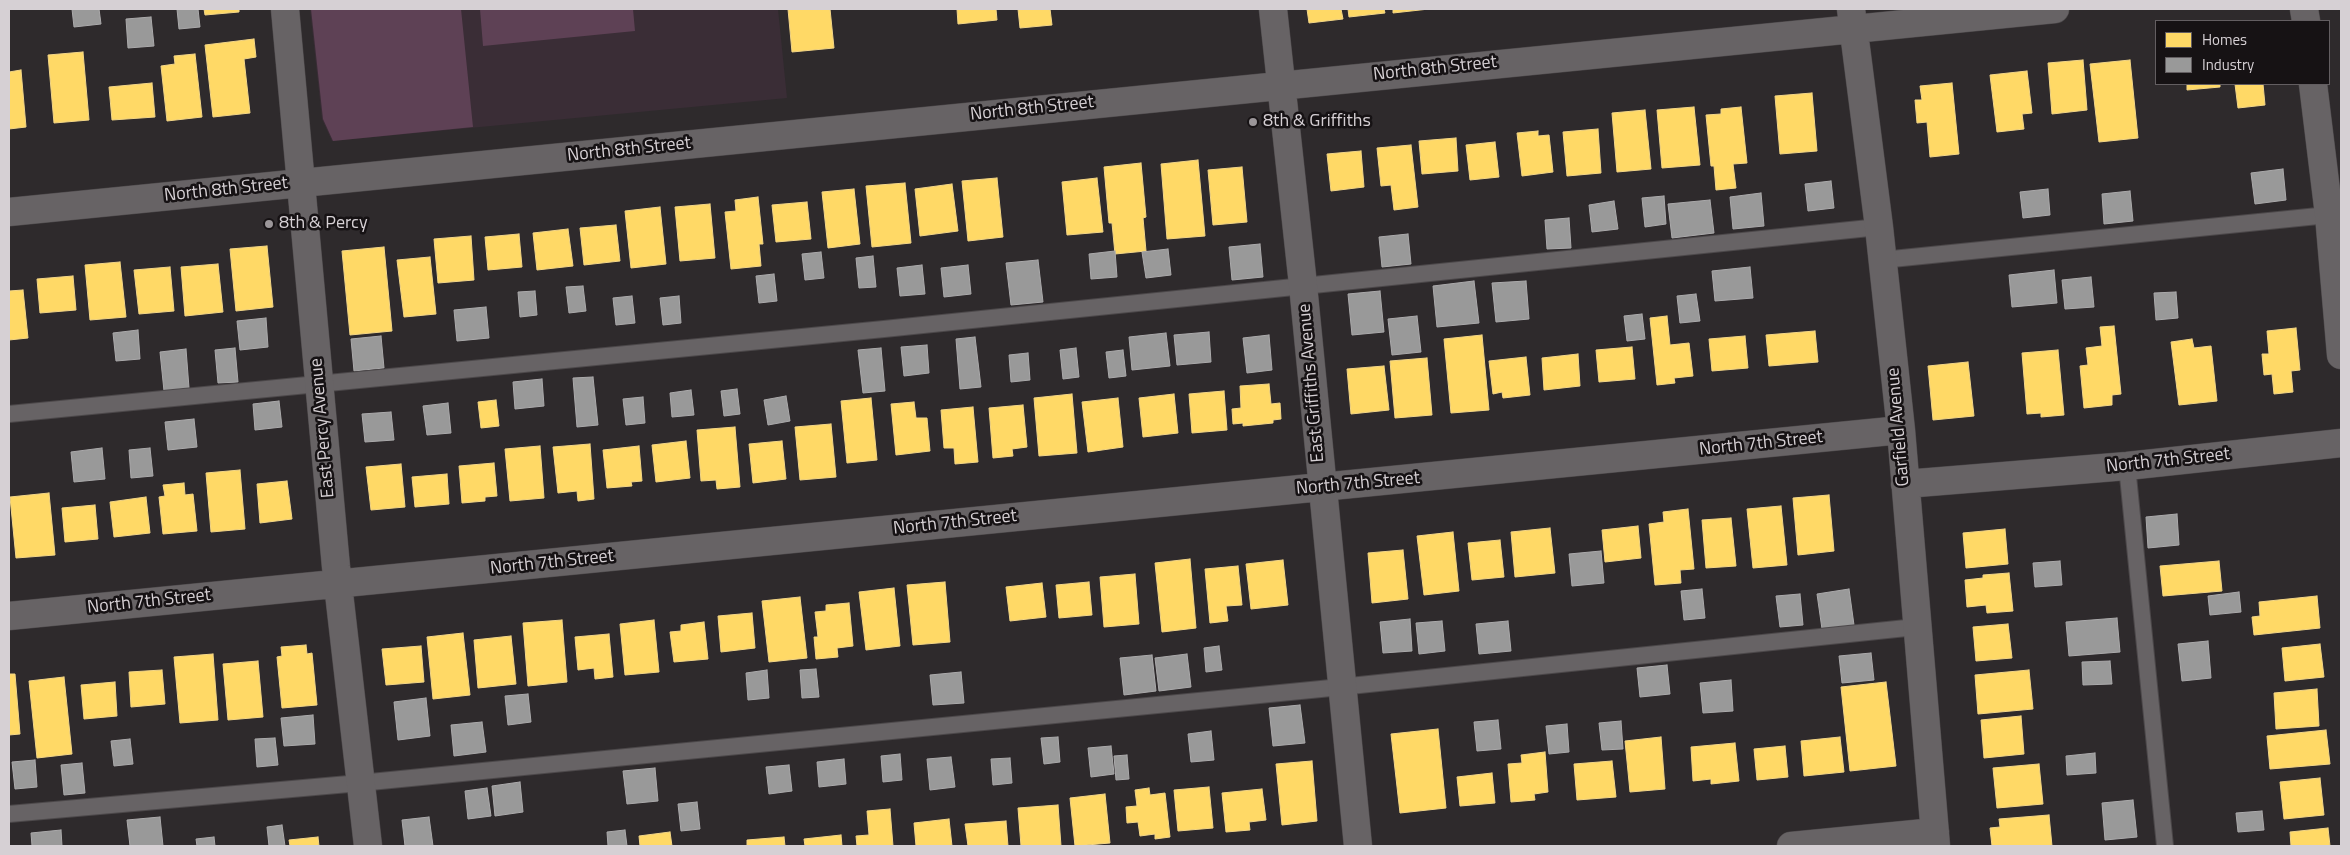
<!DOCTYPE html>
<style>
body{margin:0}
#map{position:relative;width:2350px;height:855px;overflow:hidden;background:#2e2a2c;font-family:"Titillium Web",sans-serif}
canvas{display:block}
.frame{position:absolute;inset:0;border:10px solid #d6d0d4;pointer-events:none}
.legend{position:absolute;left:2155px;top:20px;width:175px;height:65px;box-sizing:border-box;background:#161214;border:1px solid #635e61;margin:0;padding:6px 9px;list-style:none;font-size:15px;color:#d6d0d4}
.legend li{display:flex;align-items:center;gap:10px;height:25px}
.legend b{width:25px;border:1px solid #635e61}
</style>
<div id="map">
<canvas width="2350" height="855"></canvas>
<div class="frame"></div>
<ul class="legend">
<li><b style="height:14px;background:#ffd966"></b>Homes</li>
<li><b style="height:14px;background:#999"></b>Industry</li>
</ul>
</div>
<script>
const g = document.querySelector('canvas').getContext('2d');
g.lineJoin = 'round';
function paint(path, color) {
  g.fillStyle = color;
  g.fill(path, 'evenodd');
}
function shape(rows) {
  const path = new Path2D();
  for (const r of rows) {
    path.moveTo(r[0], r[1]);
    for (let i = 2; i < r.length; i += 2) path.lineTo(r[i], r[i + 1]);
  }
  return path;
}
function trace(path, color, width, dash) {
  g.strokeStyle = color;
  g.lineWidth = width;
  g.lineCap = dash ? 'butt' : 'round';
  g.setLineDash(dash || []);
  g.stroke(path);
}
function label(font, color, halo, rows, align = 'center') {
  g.font = font + ' "Titillium Web",sans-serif';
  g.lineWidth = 5;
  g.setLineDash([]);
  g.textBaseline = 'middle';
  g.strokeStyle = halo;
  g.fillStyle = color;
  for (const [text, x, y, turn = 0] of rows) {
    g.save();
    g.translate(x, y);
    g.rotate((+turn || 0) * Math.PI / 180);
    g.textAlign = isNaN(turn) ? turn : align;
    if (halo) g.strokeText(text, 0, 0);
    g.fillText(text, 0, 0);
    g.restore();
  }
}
paint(shape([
 [310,9,778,9,787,98,332,141,322,119]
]), '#3a2d36');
paint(shape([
 [311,9,461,9,473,127,333,141,323,119],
 [480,9,633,9,635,31,483,46]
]), '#5e4155');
const homes = shape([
 [204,9,239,9,239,12,205,15,204,9],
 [788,9,830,9,834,48,792,52,788,9],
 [957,9,996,9,997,20,958,24,957,9],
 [1018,9,1050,9,1052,25,1020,28,1018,9],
 [1307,9,1341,9,1343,19,1309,23,1307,9],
 [1348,9,1384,9,1385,13,1349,17,1348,9],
 [1393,9,1429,9,1393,13,1393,9],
 [254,39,256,57,244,59,250,113,213,117,205,45,254,39],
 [83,52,89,120,54,123,48,55,83,52],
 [195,54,202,117,167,121,161,66,175,64,174,56,195,54],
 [2083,60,2087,110,2052,114,2048,63,2083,60],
 [2130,60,2138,138,2099,142,2090,64,2130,60],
 [21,70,26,127,9,129,9,72,21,70],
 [2027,71,2032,113,2022,114,2024,129,1997,132,1990,75,2027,71],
 [152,83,155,117,112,120,109,87,152,83],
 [1952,83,1959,154,1930,157,1927,122,1917,123,1915,100,1922,100,1920,86,1952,83],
 [2187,84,2220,84,2220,87,2187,90,2187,84],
 [2235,84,2263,84,2265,105,2238,108,2235,84],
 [1812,93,1817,151,1780,154,1775,96,1812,93],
 [1694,107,1700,165,1662,168,1657,110,1694,107],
 [1741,107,1747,163,1733,164,1736,188,1716,190,1714,166,1711,166,1706,115,1721,114,1721,109,1741,107],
 [1645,110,1651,169,1617,172,1612,113,1645,110],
 [1598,129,1601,173,1567,176,1563,132,1598,129],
 [1538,131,1538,136,1549,135,1553,172,1522,176,1517,133,1538,131],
 [1456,138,1458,171,1422,174,1419,141,1456,138],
 [1495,142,1499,177,1470,180,1466,145,1495,142],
 [1411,145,1418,207,1394,210,1391,185,1381,186,1377,148,1411,145],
 [1361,151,1364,187,1331,191,1327,154,1361,151],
 [1198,160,1205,236,1167,239,1161,164,1198,160],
 [1141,163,1146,217,1143,218,1146,251,1115,254,1112,223,1109,223,1104,167,1141,163],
 [1242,167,1247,222,1213,225,1208,170,1242,167],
 [997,178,1003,237,968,241,962,181,997,178],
 [1097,178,1103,232,1067,235,1062,182,1097,178],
 [905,183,911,243,872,247,866,186,905,183],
 [952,184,958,231,920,236,915,189,952,184],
 [854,189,860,244,828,248,822,192,854,189],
 [758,197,763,244,759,244,761,266,731,269,725,212,736,211,735,200,758,197],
 [807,202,811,239,776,242,772,205,807,202],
 [710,204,715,258,680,261,675,207,710,204],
 [660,207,666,264,631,268,625,211,660,207],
 [616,225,620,261,584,265,580,228,616,225],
 [568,229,573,266,537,270,533,233,568,229],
 [519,234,522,267,488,270,485,237,519,234],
 [471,236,474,280,438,283,434,239,471,236],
 [267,246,273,307,236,311,230,249,267,246],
 [384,247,392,331,350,335,342,251,384,247],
 [430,257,436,314,404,317,397,260,430,257],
 [120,262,126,317,90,320,85,265,120,262],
 [218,264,223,312,185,316,181,267,218,264],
 [170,267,174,311,139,314,134,270,170,267],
 [73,276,76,310,40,313,37,279,73,276],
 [23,290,28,338,9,340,9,291,23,290],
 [1667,316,1670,345,1689,343,1693,376,1674,378,1675,383,1657,385,1650,318,1667,316],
 [2114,326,2121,394,2112,395,2112,405,2084,408,2080,366,2088,365,2086,348,2102,346,2100,327,2114,326],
 [2296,328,2300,370,2291,371,2293,392,2274,394,2272,374,2264,375,2262,354,2269,354,2267,331,2296,328],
 [1815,331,1818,362,1769,366,1766,335,1815,331],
 [1482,335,1489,410,1451,413,1444,339,1482,335],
 [1745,336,1748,368,1712,371,1709,339,1745,336],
 [2192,339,2194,348,2211,346,2217,401,2179,405,2171,342,2192,339],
 [1632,347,1635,379,1599,382,1596,350,1632,347],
 [2058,350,2064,415,2041,417,2041,413,2027,414,2022,353,2058,350],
 [1578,354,1580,386,1544,390,1542,358,1578,354],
 [1526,357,1530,395,1503,398,1502,392,1493,394,1489,361,1526,357],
 [1427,358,1432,415,1395,418,1390,361,1427,358],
 [1968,362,1974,416,1933,420,1928,366,1968,362],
 [1384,366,1389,410,1351,414,1347,369,1384,366],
 [1269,384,1271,404,1280,403,1281,419,1273,420,1273,423,1243,426,1243,423,1233,424,1232,409,1241,408,1240,386,1269,384],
 [1224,391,1227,430,1192,433,1189,394,1224,391],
 [1072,394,1077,453,1039,456,1034,398,1072,394],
 [1174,394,1178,433,1143,437,1139,398,1174,394],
 [871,398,877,460,847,463,841,401,871,398],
 [1118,398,1123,447,1088,452,1082,402,1118,398],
 [496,400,499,426,481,428,478,402,496,400],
 [914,402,916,418,927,418,930,451,896,455,891,404,914,402],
 [1023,405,1027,447,1012,449,1013,456,993,458,989,408,1023,405],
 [973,407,978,462,955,464,954,448,944,448,941,410,973,407],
 [831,424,836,477,800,480,795,427,831,424],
 [735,427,740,487,717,489,716,480,701,481,697,430,735,427],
 [686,441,690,478,656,482,652,445,686,441],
 [782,441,786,479,753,483,749,444,782,441],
 [590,444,594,499,578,501,577,491,558,493,553,447,590,444],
 [540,446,544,498,510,501,505,449,540,446],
 [639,446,642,481,631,482,632,486,607,488,603,450,639,446],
 [494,463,497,496,485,497,485,501,462,503,459,466,494,463],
 [401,464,405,507,371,510,366,467,401,464],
 [240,470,245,529,211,532,206,473,240,470],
 [447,474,449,504,415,507,412,477,447,474],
 [287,481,292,519,260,523,257,484,287,481],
 [184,483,185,495,193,494,197,531,163,534,159,497,165,496,163,485,184,483],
 [49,493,55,555,16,558,10,497,49,493],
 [1829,495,1834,551,1798,555,1793,498,1829,495],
 [146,497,150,533,114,537,110,502,146,497],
 [95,505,98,539,65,542,62,508,95,505],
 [1781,506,1787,565,1753,568,1747,509,1781,506],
 [1688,509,1694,569,1680,570,1681,583,1655,585,1649,524,1664,522,1663,512,1688,509],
 [1731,518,1736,566,1706,568,1702,520,1731,518],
 [1638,526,1641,558,1605,562,1602,530,1638,526],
 [1550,528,1555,573,1515,577,1511,532,1550,528],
 [2005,529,2008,564,1966,568,1963,533,2005,529],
 [1453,532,1459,591,1424,595,1417,536,1453,532],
 [1500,540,1504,577,1472,580,1468,543,1500,540],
 [1403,550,1408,599,1372,603,1368,553,1403,550],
 [1190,559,1196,628,1162,632,1155,563,1190,559],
 [1283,560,1288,605,1251,609,1246,564,1283,560],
 [2219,561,2222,591,2163,596,2160,566,2219,561],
 [1238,566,1242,605,1226,606,1228,621,1210,623,1205,569,1238,566],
 [2009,573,2013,611,1987,613,1986,605,1967,607,1965,580,1983,578,1983,575,2009,573],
 [1135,574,1139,624,1104,627,1100,577,1135,574],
 [945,582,950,642,913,645,907,585,945,582],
 [1089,582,1092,615,1059,618,1056,585,1089,582],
 [1042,583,1046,617,1010,621,1006,587,1042,583],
 [894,588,900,646,866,650,859,592,894,588],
 [2317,596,2320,628,2254,635,2252,617,2260,616,2259,602,2317,596],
 [800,597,807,658,769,662,762,601,800,597],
 [849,603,853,646,837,648,838,657,816,659,814,637,818,637,815,612,826,611,826,605,849,603],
 [752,613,755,648,721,652,718,616,752,613],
 [562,620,567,682,528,686,523,623,562,620],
 [654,620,659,672,625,675,620,624,654,620],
 [704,622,708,659,674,662,670,632,681,631,681,625,704,622],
 [2008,624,2012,658,1976,661,1973,627,2008,624],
 [463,633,470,695,433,699,427,637,463,633],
 [609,634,613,677,595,679,594,668,578,670,575,637,609,634],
 [511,636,516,684,478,688,474,640,511,636],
 [2320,644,2324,677,2285,681,2282,648,2320,644],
 [306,645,307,654,312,653,317,705,282,708,277,657,282,656,281,647,306,645],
 [421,646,424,682,386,685,382,649,421,646],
 [213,654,218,720,180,723,174,657,213,654],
 [258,661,263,717,228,720,223,664,258,661],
 [162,670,165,704,131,707,129,672,162,670],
 [2029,670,2033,709,1978,714,1975,675,2029,670],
 [9,674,15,674,20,734,9,735,9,674],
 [64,677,72,754,37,758,29,681,64,677],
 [115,682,117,716,84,719,81,685,115,682],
 [1886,682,1896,766,1850,771,1841,687,1886,682],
 [2317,689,2319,726,2276,729,2274,693,2317,689],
 [2021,716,2024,754,1984,758,1981,720,2021,716],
 [1438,729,1446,808,1400,813,1391,734,1438,729],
 [2326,730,2330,764,2270,769,2267,736,2326,730],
 [1661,737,1665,789,1630,792,1625,741,1661,737],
 [1840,737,1844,772,1804,776,1801,741,1840,737],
 [1735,743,1739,781,1711,784,1711,779,1693,781,1691,747,1735,743],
 [1785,746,1788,777,1757,780,1754,749,1785,746],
 [1545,752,1548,792,1534,794,1535,800,1511,802,1508,764,1522,763,1521,755,1545,752],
 [1312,761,1317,821,1282,825,1276,764,1312,761],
 [1612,761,1616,797,1577,800,1574,764,1612,761],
 [2039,764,2043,804,1997,808,1993,768,2039,764],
 [1492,773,1495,803,1460,806,1457,777,1492,773],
 [2320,778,2324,815,2284,819,2280,782,2320,778],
 [1209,787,1213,828,1178,831,1174,790,1209,787],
 [1149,788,1150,795,1165,793,1170,837,1155,839,1155,834,1140,836,1138,822,1127,823,1126,807,1137,806,1135,790,1149,788],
 [1262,789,1266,820,1249,822,1250,830,1226,832,1222,793,1262,789],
 [1105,794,1110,843,1075,846,1070,798,1105,794],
 [1058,805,1061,846,1021,846,1018,808,1058,805],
 [890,809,893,846,857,846,856,836,869,835,867,811,890,809],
 [2049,815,2052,846,1992,846,1990,828,2000,827,1999,819,2049,815],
 [949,819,952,846,916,846,914,823,949,819],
 [1006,821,1008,846,968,846,965,824,1006,821],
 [2328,828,2330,846,2291,846,2290,832,2328,828],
 [670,832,672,846,640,846,639,836,670,832],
 [841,835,842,846,805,846,804,839,841,835],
 [318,837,319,846,290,846,289,840,318,837],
 [784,837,785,846,747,846,747,840,784,837]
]);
paint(homes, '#ffd966');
trace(homes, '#f3d687', 1);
const industry = shape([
 [72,9,99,9,101,24,74,27,72,9],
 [177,9,198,9,200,27,179,29,177,9],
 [151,17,154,46,128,48,126,19,151,17],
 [2283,169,2286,200,2255,204,2251,173,2283,169],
 [1831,181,1834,208,1808,211,1805,184,1831,181],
 [2048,189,2050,215,2023,218,2020,192,2048,189],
 [2130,191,2133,221,2104,224,2102,194,2130,191],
 [1761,193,1764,226,1733,229,1730,197,1761,193],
 [1664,196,1666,224,1645,227,1642,198,1664,196],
 [1710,200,1714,233,1672,238,1668,204,1710,200],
 [1614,201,1618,229,1592,232,1589,205,1614,201],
 [1569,218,1571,248,1547,249,1545,220,1569,218],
 [1408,234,1411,264,1382,267,1379,237,1408,234],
 [1260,244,1263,277,1232,280,1229,247,1260,244],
 [1168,249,1171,275,1146,278,1142,252,1168,249],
 [1115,251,1117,277,1091,279,1089,254,1115,251],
 [821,252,824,278,805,280,802,254,821,252],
 [873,256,876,287,859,288,856,258,873,256],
 [1038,260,1043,302,1011,305,1006,263,1038,260],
 [922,265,925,294,900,296,897,268,922,265],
 [968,265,971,294,944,297,941,268,968,265],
 [1750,267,1753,298,1715,301,1712,271,1750,267],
 [2054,270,2057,303,2012,307,2009,275,2054,270],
 [774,274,777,301,759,303,756,276,774,274],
 [2091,277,2094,307,2065,309,2062,280,2091,277],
 [1474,281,1479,323,1437,327,1433,286,1474,281],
 [1526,281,1529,319,1496,322,1492,283,1526,281],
 [583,286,586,311,569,313,566,287,583,286],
 [535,291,537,315,520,317,518,292,535,291],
 [1380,291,1384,332,1352,335,1348,294,1380,291],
 [2176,292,2178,318,2156,320,2154,293,2176,292],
 [1696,294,1700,321,1680,323,1677,296,1696,294],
 [632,296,635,323,616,325,613,298,632,296],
 [679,296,681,323,663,325,660,298,679,296],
 [486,307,489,338,457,341,454,310,486,307],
 [1642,314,1645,339,1627,341,1624,316,1642,314],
 [1417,316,1421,352,1392,355,1388,319,1417,316],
 [266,318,268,347,240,350,237,321,266,318],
 [138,330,140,359,116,361,113,333,138,330],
 [1209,332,1211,362,1177,365,1174,335,1209,332],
 [1166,333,1170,366,1132,370,1129,337,1166,333],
 [1269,335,1272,370,1247,373,1243,338,1269,335],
 [381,336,384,368,354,371,351,339,381,336],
 [975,337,981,387,960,389,956,339,975,337],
 [927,345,929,373,904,376,901,347,927,345],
 [235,348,238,382,218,383,215,350,235,348],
 [881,348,885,391,863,393,858,350,881,348],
 [1076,348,1079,377,1063,379,1060,350,1076,348],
 [186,349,189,388,164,391,160,352,186,349],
 [1123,350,1126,376,1109,378,1106,352,1123,350],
 [1028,353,1030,380,1011,382,1009,355,1028,353],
 [593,377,598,425,577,427,573,378,593,377],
 [542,379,544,406,515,409,513,382,542,379],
 [737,389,740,414,724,416,721,391,737,389],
 [691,390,694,415,672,417,670,393,691,390],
 [786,396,790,421,768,425,764,400,786,396],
 [643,397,645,423,626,425,623,399,643,397],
 [279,401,282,427,255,430,253,404,279,401],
 [448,403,451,433,427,435,423,406,448,403],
 [391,412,394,440,365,442,362,414,391,412],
 [194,419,197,447,168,450,165,422,194,419],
 [102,448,105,479,74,482,71,452,102,448],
 [150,448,153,476,131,478,129,450,150,448],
 [2177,514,2179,545,2148,548,2146,517,2177,514],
 [1601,551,1604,583,1572,586,1569,554,1601,551],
 [2060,561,2062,585,2035,587,2033,563,2060,561],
 [1702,589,1705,618,1684,620,1681,591,1702,589],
 [1849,589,1854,625,1822,629,1817,594,1849,589],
 [2239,592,2241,612,2210,615,2208,596,2239,592],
 [1800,594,1803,625,1780,627,1776,596,1800,594],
 [2117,618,2120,652,2069,656,2066,622,2117,618],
 [1410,619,1412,651,1383,653,1380,622,1410,619],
 [1442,621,1445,651,1419,654,1416,623,1442,621],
 [1508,621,1511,651,1479,654,1476,624,1508,621],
 [2208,641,2211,678,2182,681,2178,644,2208,641],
 [1219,646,1222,670,1206,672,1204,648,1219,646],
 [1871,653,1874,680,1842,683,1839,656,1871,653],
 [1187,654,1191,687,1159,691,1155,658,1187,654],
 [1152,655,1156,691,1124,695,1120,658,1152,655],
 [2110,661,2112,684,2083,685,2082,662,2110,661],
 [1667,665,1670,694,1640,697,1637,668,1667,665],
 [816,669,819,697,802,698,800,670,816,669],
 [767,670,769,698,748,700,746,673,767,670],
 [961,672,964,703,933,705,930,675,961,672],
 [1731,680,1733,711,1703,713,1700,683,1731,680],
 [528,694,531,722,508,725,505,696,528,694],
 [426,698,430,736,398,740,394,702,426,698],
 [1300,705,1305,743,1273,746,1269,708,1300,705],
 [313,715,315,744,284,746,281,718,313,715],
 [1498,720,1501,749,1477,751,1474,722,1498,720],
 [1621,721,1623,749,1602,750,1599,723,1621,721],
 [482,722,486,752,454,756,451,725,482,722],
 [1567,724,1569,752,1549,754,1546,726,1567,724],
 [1211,731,1214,760,1191,762,1188,734,1211,731],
 [1058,737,1060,762,1044,764,1041,738,1058,737],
 [275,738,278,765,257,767,255,739,275,738],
 [130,739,133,764,114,766,111,741,130,739],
 [1111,746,1114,774,1091,777,1088,748,1111,746],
 [2095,753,2096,773,2067,775,2066,756,2095,753],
 [900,754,902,780,883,782,881,756,900,754],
 [1127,755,1129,779,1116,780,1114,756,1127,755],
 [951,757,955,787,930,790,927,759,951,757],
 [1010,758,1012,783,993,785,991,759,1010,758],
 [844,759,846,784,819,787,817,762,844,759],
 [35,760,37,787,15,789,12,762,35,760],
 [82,763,85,793,64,795,61,765,82,763],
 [789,765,792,791,769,794,766,767,789,765],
 [655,768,658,801,627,804,623,771,655,768],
 [520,782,523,812,495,816,492,786,520,782],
 [487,788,491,816,468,819,465,791,487,788],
 [2133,800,2137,837,2105,840,2102,803,2133,800],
 [697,802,700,829,681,831,678,804,697,802],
 [2262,811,2264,830,2238,832,2236,813,2262,811],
 [160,817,163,846,130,846,127,820,160,817],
 [429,817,433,846,405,846,402,820,429,817],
 [282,825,285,846,269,846,267,827,282,825],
 [61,830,62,846,32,846,31,833,61,830],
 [625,830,627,846,608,846,607,832,625,830],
 [214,837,215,846,197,846,196,839,214,837]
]);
paint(industry, '#999');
trace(industry, '#abaaab', 1);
const service = shape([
 [1882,260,2338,214],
 [9,414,884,329,1879,227],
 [2127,466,2165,846],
 [9,814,360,783,1321,689,1916,627]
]);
const minor = shape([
 [285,9,336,567,368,846],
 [1273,9,1303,285,1358,846],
 [1851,9,1879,227,1901,430,1936,846],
 [2304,9,2306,21],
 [2313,84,2329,215,2341,355],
 [9,212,2055,9],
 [1905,484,2127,466,2341,443],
 [9,616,1901,430],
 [1791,846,1935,832]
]);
trace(service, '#4c484a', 18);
trace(minor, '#4c484a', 29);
trace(service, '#676365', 16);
trace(minor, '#676365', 28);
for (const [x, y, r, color] of [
 [1253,122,5,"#9b9699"],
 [269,224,5,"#9b9699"]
]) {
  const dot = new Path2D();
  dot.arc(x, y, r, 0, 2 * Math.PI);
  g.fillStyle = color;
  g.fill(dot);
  trace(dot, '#161214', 2);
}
label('18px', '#d6d0d4', '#161214', [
 ["North 8th Street",1435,69,-6],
 ["North 8th Street",1032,109,-6],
 ["North 8th Street",629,150,-6],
 ["North 8th Street",226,190,-6],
 ["East Griffiths Avenue",1312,383,-95],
 ["Garfield Avenue",1899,427,-95],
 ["East Percy Avenue",323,428,-95],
 ["North 7th Street",1761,444,-6],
 ["North 7th Street",2168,461,-6],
 ["North 7th Street",1358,484,-5],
 ["North 7th Street",955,523,-6],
 ["North 7th Street",552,563,-6],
 ["North 7th Street",149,602,-6]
]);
label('18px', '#d6d0d4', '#161214', [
 ["8th & Griffiths",1263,122],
 ["8th & Percy",279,224]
], 'left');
</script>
